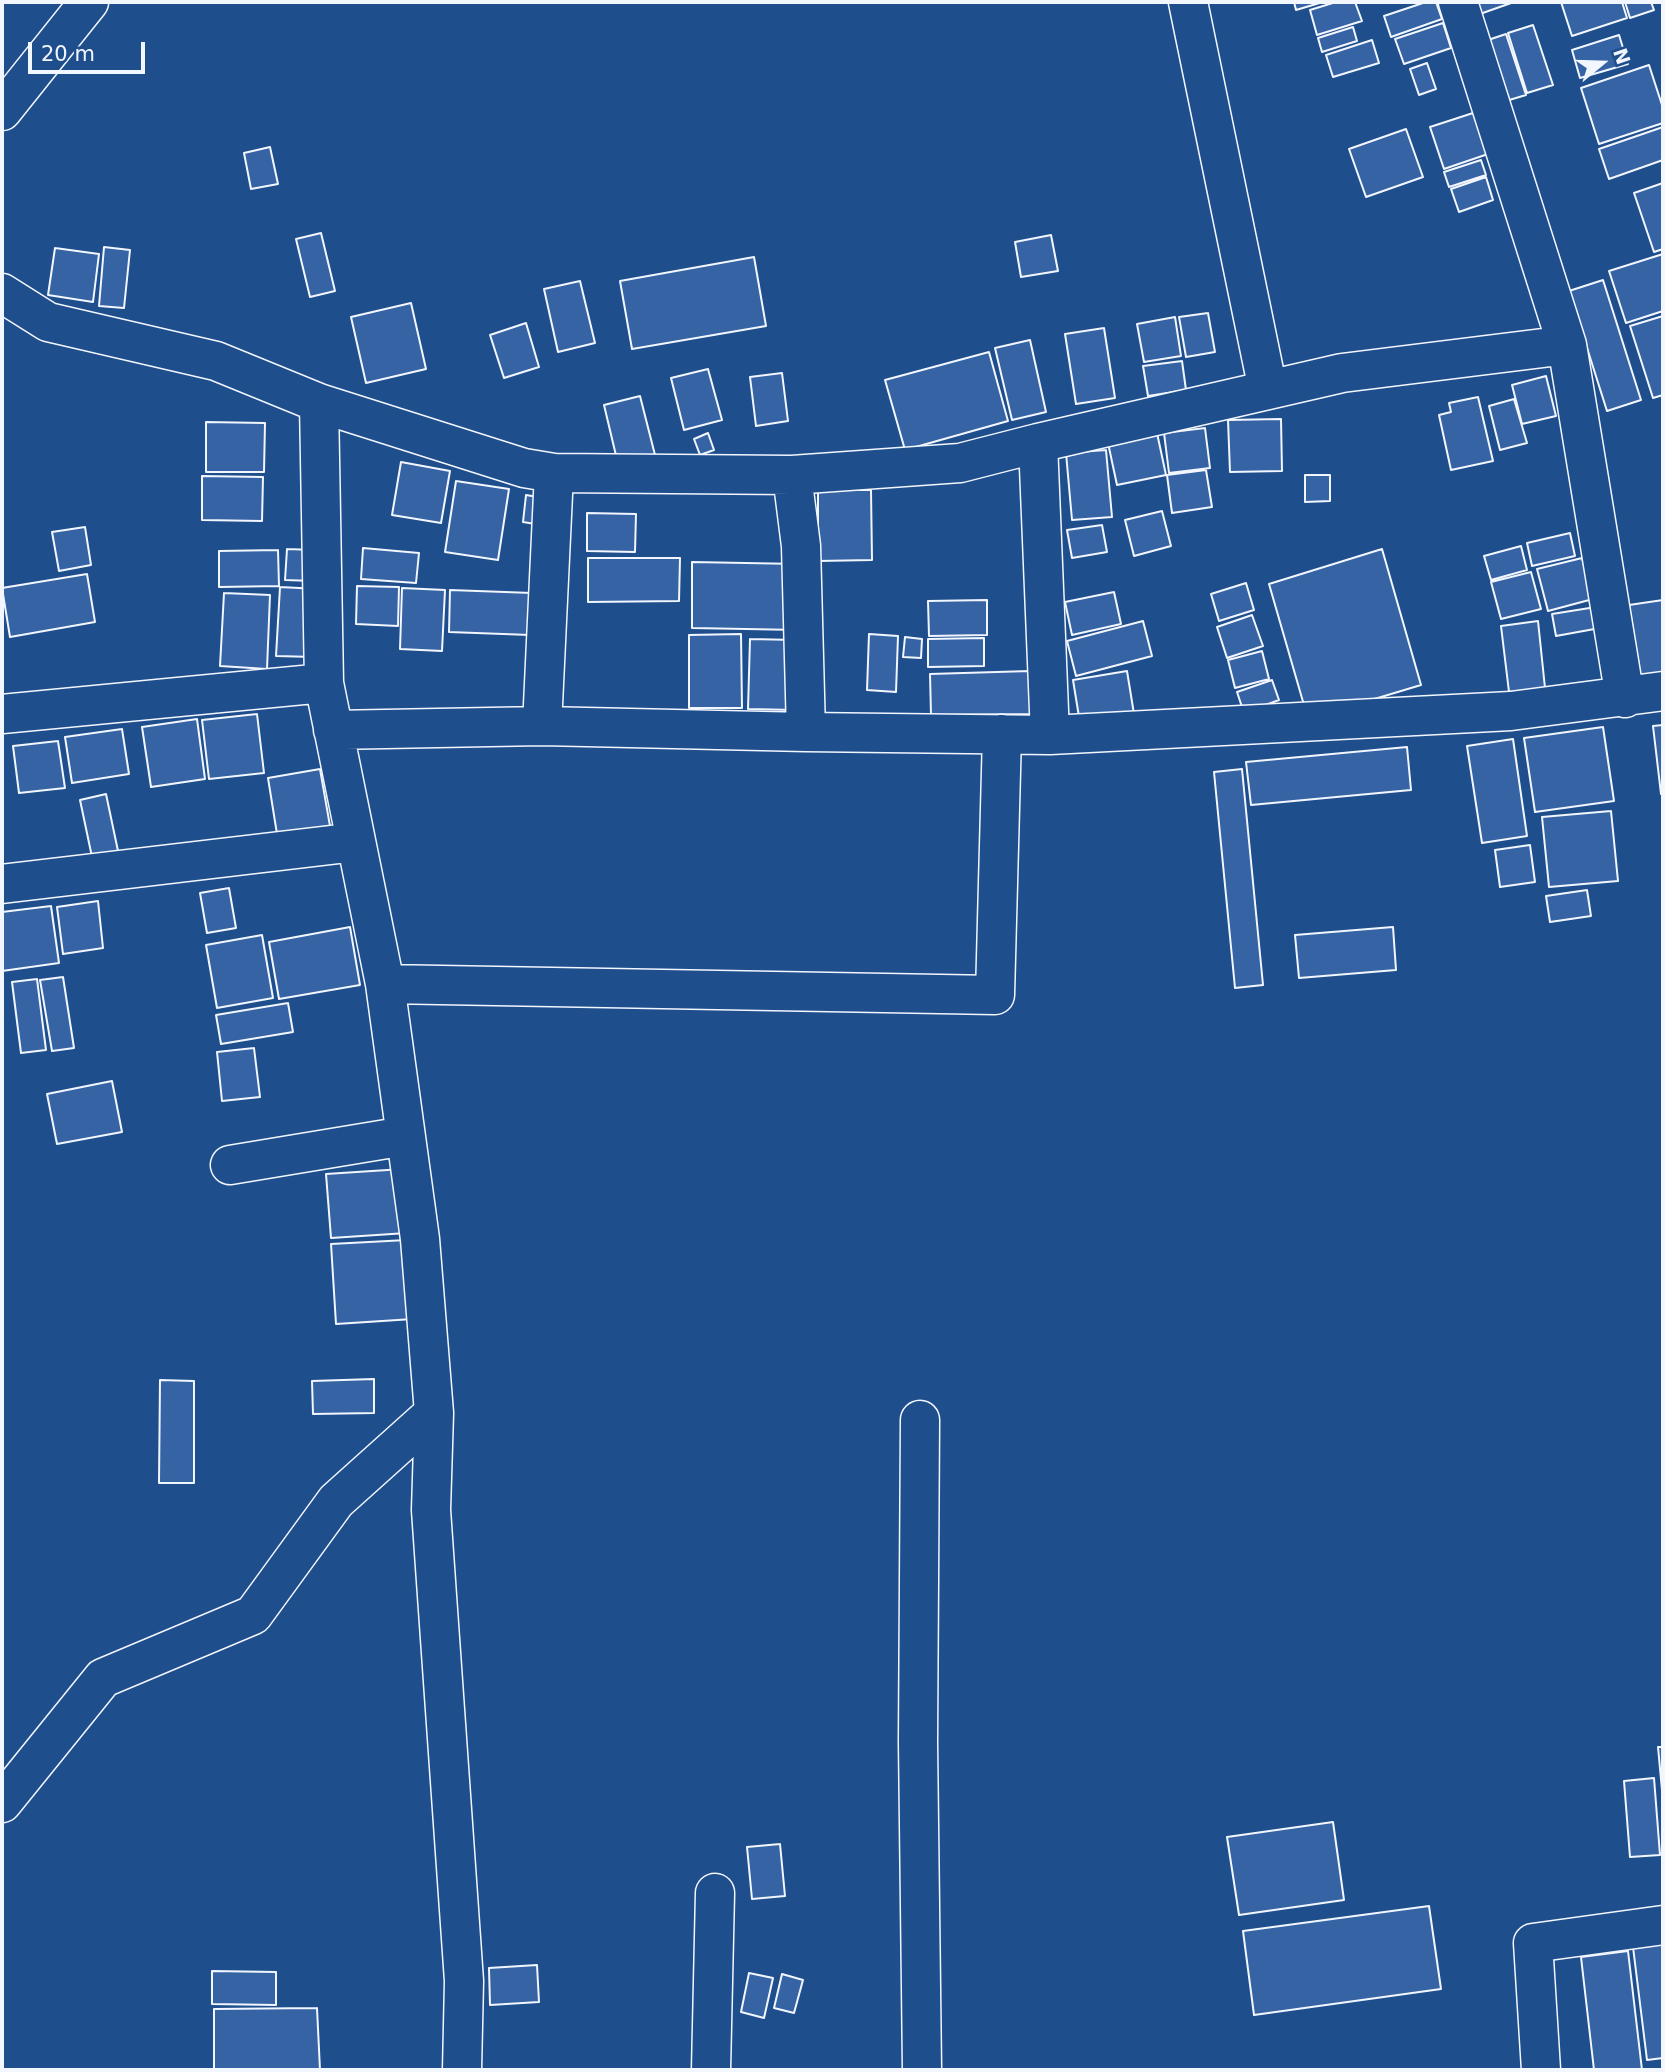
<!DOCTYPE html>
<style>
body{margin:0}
#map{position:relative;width:1665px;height:2072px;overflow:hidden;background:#1f4e8c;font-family:"DejaVu Sans",sans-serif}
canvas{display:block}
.frame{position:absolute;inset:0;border:4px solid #f2f6ff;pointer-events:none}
.north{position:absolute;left:1567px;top:28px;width:70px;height:70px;-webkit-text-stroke:5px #1f4e8c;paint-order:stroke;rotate:71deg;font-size:19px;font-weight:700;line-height:28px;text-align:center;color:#f2f6ff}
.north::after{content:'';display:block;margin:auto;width:24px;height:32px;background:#f2f6ff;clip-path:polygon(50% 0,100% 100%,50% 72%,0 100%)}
.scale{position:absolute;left:28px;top:42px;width:117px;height:32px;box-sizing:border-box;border:4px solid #f2f6ff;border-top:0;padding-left:9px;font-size:21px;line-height:24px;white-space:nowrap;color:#f2f6ff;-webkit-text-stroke:5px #1f4e8c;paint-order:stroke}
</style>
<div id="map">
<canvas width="1665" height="2072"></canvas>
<div class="frame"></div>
<div class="north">N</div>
<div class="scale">20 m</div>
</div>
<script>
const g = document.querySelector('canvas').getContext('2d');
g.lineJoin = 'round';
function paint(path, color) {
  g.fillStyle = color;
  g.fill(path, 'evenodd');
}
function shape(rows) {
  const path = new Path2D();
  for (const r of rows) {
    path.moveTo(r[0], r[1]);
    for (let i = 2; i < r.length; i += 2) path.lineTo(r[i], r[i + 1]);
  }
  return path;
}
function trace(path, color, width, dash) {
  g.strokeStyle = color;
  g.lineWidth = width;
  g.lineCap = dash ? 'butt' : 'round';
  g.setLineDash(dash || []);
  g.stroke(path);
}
const building = shape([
 [1294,2,1323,2,1296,10,1294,2],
 [1336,2,1355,2,1362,21,1317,35,1310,10,1336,2],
 [1426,2,1436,2,1442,19,1391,37,1384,16,1426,2],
 [1472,2,1514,2,1477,15,1472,2],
 [1561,2,1622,2,1627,18,1572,36,1561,2],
 [1625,2,1651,2,1654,10,1630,18,1625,2],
 [1443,23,1451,48,1404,64,1395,39,1443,23],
 [1533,25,1553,85,1527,93,1508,33,1533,25],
 [1353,27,1357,41,1322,52,1318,38,1353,27],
 [1506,34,1526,95,1506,101,1485,41,1506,34],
 [1619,35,1628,64,1580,78,1572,50,1619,35],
 [1372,40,1379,63,1333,77,1326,55,1372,40],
 [1427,63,1436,89,1419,95,1410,69,1427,63],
 [1649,65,1663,108,1663,123,1599,144,1581,88,1649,65],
 [1473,113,1488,154,1444,169,1430,127,1473,113],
 [1663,127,1663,160,1609,179,1599,149,1663,127],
 [1406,129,1423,177,1366,197,1349,149,1406,129],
 [270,147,278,184,251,189,244,153,270,147],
 [1481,160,1486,175,1449,187,1444,172,1481,160],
 [1486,177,1493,200,1459,212,1451,189,1486,177],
 [1663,183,1663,249,1654,252,1634,193,1663,183],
 [321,233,335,291,310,297,296,239,321,233],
 [1051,235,1058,271,1021,277,1015,242,1051,235],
 [104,247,130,250,124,308,99,306,104,247],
 [55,248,99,254,93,302,48,295,55,248],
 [1663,254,1663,311,1626,323,1609,271,1663,254],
 [754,257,766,326,632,349,620,281,754,257],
 [1603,280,1641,400,1607,411,1569,291,1603,280],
 [580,281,595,343,558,352,544,289,580,281],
 [411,303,426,369,366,383,351,317,411,303],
 [1208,313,1215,352,1186,357,1179,317,1208,313],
 [1663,316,1663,395,1653,398,1630,326,1663,316],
 [1175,317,1181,356,1144,362,1137,324,1175,317],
 [526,323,539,367,504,378,490,335,526,323],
 [1104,328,1115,398,1076,404,1065,334,1104,328],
 [1030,340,1046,412,1012,420,995,348,1030,340],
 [989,352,1008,421,905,450,885,380,989,352],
 [1182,361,1186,390,1148,396,1143,366,1182,361],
 [708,369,722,420,684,430,671,378,708,369],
 [782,373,788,421,756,426,750,377,782,373],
 [1546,376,1556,416,1522,424,1512,385,1546,376],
 [640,396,655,455,618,464,604,405,640,396],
 [1478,397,1493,461,1451,470,1439,415,1451,412,1449,403,1478,397],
 [1514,399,1527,443,1500,450,1489,406,1514,399],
 [1281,419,1282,471,1230,472,1228,420,1281,419],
 [206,422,265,423,264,472,206,472,206,422],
 [1205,428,1210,468,1169,473,1164,433,1205,428],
 [708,433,714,450,700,455,694,439,708,433],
 [1157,433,1166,475,1117,485,1108,443,1157,433],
 [1106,450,1112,517,1072,520,1066,453,1106,450],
 [401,462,450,471,441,523,392,515,401,462],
 [1206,470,1212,507,1172,513,1167,475,1206,470],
 [1305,475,1330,475,1330,501,1305,502,1305,475],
 [202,476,263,477,262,521,202,520,202,476],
 [456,481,509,489,498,560,445,552,456,481],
 [818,490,871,490,872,560,818,561,818,490],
 [526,495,544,498,541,525,523,522,526,495],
 [1162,511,1171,546,1134,556,1125,520,1162,511],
 [587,513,636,514,635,552,587,551,587,513],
 [1102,525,1107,552,1072,558,1067,530,1102,525],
 [85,527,91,565,59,571,52,532,85,527],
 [1570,533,1575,556,1532,566,1527,543,1570,533],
 [1521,546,1527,570,1491,580,1484,556,1521,546],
 [363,548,419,553,416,583,361,579,363,548],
 [287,549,314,550,313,581,285,580,287,549],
 [1382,549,1421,685,1308,719,1269,584,1382,549],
 [278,550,279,586,219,587,219,551,278,550],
 [588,558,680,558,679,601,588,602,588,558],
 [1582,558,1593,599,1548,611,1537,569,1582,558],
 [692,562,799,564,799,630,692,628,692,562],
 [1531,572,1541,609,1501,619,1491,582,1531,572],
 [87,574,95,622,10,637,2,588,87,574],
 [1246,583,1254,610,1219,621,1211,594,1246,583],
 [357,586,399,587,398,626,356,624,357,586],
 [280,587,318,589,315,657,276,656,280,587],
 [402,588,445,590,442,651,400,649,402,588],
 [450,590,532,593,530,635,449,632,450,590],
 [1114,592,1121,624,1072,635,1065,602,1114,592],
 [224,593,270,595,267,669,220,666,224,593],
 [987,600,987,635,929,636,928,601,987,600],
 [1663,600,1663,676,1641,679,1629,605,1663,600],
 [1596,607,1600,628,1556,636,1552,614,1596,607],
 [1252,615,1263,646,1227,658,1217,627,1252,615],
 [1143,621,1152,656,1076,676,1067,641,1143,621],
 [1538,621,1545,688,1509,692,1501,626,1538,621],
 [741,634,742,708,689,708,689,635,741,634],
 [869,634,898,636,896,692,867,690,869,634],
 [905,637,922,639,921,658,903,657,905,637],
 [984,638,984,666,928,667,928,639,984,638],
 [750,639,796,640,795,710,748,709,750,639],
 [1262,651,1269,679,1235,688,1228,660,1262,651],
 [1030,671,1031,714,931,715,930,674,1030,671],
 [1127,671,1134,714,1080,723,1073,680,1127,671],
 [1272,680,1279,700,1244,713,1237,692,1272,680],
 [257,714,264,773,209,779,202,720,257,714],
 [197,719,205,779,151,787,142,727,197,719],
 [1663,725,1663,793,1661,794,1653,726,1663,725],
 [1603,727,1614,801,1535,812,1524,738,1603,727],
 [122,729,129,774,72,783,65,737,122,729],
 [1513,739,1527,836,1482,843,1467,746,1513,739],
 [58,741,65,788,19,793,13,746,58,741],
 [1407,747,1411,790,1251,805,1246,762,1407,747],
 [320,769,330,826,277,834,268,778,320,769],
 [1242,769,1263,985,1235,988,1214,772,1242,769],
 [106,794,118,851,92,857,80,800,106,794],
 [1611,811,1618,881,1549,887,1542,817,1611,811],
 [1530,845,1535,882,1500,887,1495,850,1530,845],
 [229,888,236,928,207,933,200,893,229,888],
 [1587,890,1591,916,1550,922,1546,896,1587,890],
 [98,901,103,948,63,954,57,907,98,901],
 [51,906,59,963,2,971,2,912,51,906],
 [350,927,360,985,279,999,269,942,350,927],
 [1393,927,1396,970,1299,978,1295,935,1393,927],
 [262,935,273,998,217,1008,206,945,262,935],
 [63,977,74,1048,52,1051,40,980,63,977],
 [37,979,46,1050,21,1053,12,982,37,979],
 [288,1003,293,1032,221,1044,216,1015,288,1003],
 [254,1048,260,1097,222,1101,217,1052,254,1048],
 [112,1081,122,1132,57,1144,47,1094,112,1081],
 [403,1169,407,1233,331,1238,326,1174,403,1169],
 [407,1240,413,1319,336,1324,331,1244,407,1240],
 [374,1379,374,1413,313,1414,312,1381,374,1379],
 [160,1380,194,1381,194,1483,159,1483,160,1380],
 [1658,1747,1663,1747,1663,1801,1658,1747],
 [1654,1778,1660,1855,1630,1857,1624,1781,1654,1778],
 [1333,1822,1344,1900,1239,1915,1227,1837,1333,1822],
 [780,1844,785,1896,752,1899,747,1847,780,1844],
 [1429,1906,1441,1989,1254,2015,1243,1931,1429,1906],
 [1663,1943,1663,2058,1647,2060,1633,1947,1663,1943],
 [1628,1951,1642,2070,1594,2070,1581,1957,1628,1951],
 [537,1965,539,2002,490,2005,489,1968,537,1965],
 [212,1971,276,1972,276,2005,212,2004,212,1971],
 [749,1973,773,1978,764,2018,741,2012,749,1973],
 [782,1974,803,1980,794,2013,774,2008,782,1974],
 [317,2008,320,2070,214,2070,214,2009,317,2008]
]);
paint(building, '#3563a3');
trace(building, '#f2f6ff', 2);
const minor = shape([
 [1188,2,1268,390],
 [1458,2,1567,345],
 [2,111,89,2],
 [2,293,48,322,216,361,319,403,524,468,554,473,792,475,801,546,806,732,1050,735,1511,711,1663,691],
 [319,403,324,683,385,984,420,1239,434,1413,431,1510,464,1981,462,2070],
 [1038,443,1050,735],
 [792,475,960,463,1038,443,1342,373,1567,345,1625,698],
 [2,714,324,683],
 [542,726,554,473],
 [333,730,542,726,806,732],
 [2,884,356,842],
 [385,984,995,995,1002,734],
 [230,1165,405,1136],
 [920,1420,918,1742,922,2070],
 [2,1803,103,1678,253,1615,336,1501,434,1413],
 [711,2070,715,1893],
 [1541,2070,1533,1943,1663,1925]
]);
trace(minor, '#f2f6ff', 41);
trace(minor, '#1f4e8c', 38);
</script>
